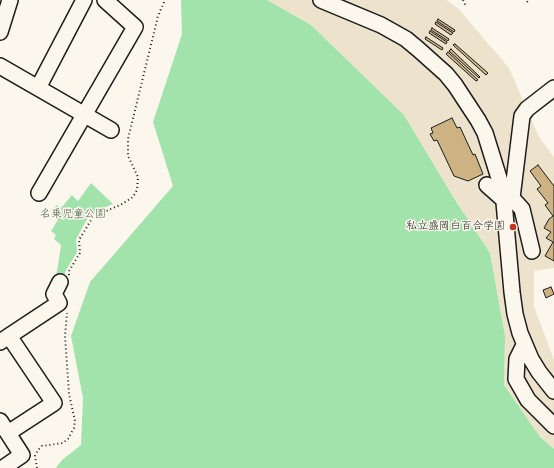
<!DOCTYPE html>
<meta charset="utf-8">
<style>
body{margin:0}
canvas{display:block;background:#fbf7ec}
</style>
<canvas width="554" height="468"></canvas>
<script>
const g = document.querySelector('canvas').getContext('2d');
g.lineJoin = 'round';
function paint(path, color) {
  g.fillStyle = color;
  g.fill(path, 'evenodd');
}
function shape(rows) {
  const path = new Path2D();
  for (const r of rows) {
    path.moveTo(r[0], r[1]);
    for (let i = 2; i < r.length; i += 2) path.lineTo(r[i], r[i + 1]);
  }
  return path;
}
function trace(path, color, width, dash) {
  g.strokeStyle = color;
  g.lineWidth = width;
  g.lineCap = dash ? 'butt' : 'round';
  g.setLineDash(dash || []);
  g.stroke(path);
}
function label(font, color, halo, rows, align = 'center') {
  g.font = font + ' "Gochi Hand","Klee One",sans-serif';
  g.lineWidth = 3;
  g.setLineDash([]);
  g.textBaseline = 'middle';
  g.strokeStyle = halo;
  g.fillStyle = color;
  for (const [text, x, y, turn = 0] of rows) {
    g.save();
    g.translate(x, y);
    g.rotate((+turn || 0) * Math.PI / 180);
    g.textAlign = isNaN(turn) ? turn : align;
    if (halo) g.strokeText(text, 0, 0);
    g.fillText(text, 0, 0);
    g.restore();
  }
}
paint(shape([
 [267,0,446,0,458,8,509,68,539,137,554,157,554,268,534,271,534,306,554,360,554,449,540,438,504,385,505,336,490,253,455,200,404,115,311,25]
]), '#ede3cd');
paint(shape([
 [181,0,267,0,311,25,404,115,455,200,490,253,505,336,504,385,540,437,554,449,554,468,56,468,62,460,81,445,83,398,71,336,90,282,173,186,153,122,182,34],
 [91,183,113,204,90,214,76,239,77,252,65,272,65,280,56,278,61,245,54,239,56,235,51,231,58,220,52,211,57,205,61,208,72,195,78,201]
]), '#a2e3ac');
const building = shape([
 [438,19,455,30,454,32,437,21,438,19],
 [436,22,453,33,451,35,435,24,436,22],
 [432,28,449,39,448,41,431,30,432,28],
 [430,31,447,42,446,44,429,33,430,31],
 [426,37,443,48,442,50,425,39,426,37],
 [455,44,488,73,486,75,453,45,455,44],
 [451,49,480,77,479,78,449,51,451,49],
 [448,52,478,80,476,81,446,54,448,52],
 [452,118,457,128,460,127,473,155,475,154,483,174,468,181,454,176,437,140,434,141,430,134,433,133,431,128,452,118],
 [538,165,554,186,554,261,545,256,553,242,546,238,551,232,544,228,549,219,553,216,545,205,548,203,537,189,541,186,530,171,538,165],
 [551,287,554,294,546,298,543,290,551,287]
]);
paint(building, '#cdb384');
trace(building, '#1c1c1c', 1);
const minor = shape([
 [321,0,381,25,406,39,418,49,446,74,455,85,478,120,485,133,503,191,512,292,515,314,520,333,531,359,539,372,554,391],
 [0,32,10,0],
 [0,66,111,130],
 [38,88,84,0],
 [487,185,505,201],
 [504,192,512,198,522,209,532,251],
 [39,193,135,27,105,0],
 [512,198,522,116,527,109,554,88],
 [0,342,59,303,54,294,60,282],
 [524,345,517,359,516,379,528,400,554,426],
 [0,421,22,455,3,468],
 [8,433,54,403,9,336]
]);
trace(minor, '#1c1c1c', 18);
trace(shape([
 [463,0,466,6],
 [527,2,529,0],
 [69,275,69,271,80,253,79,240,93,217,122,204,133,197,137,190,138,177,128,156,128,139,158,16,165,0],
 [37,468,35,456,38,450,42,446,63,443,68,439,74,428,75,421,69,394,65,336,67,313]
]), '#1c1c1c', 2, [1, 3]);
trace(minor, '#fbf7ec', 15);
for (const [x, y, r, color] of [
 [513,227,4,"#c8321e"]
]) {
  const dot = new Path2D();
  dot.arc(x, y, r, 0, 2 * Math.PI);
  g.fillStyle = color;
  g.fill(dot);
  trace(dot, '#fbf7ec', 1.5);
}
label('11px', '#445847', '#fbf7ec', [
 ["名乗児童公園",73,215]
]);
label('11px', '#1c1c1c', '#fbf7ec', [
 ["私立盛岡白百合学園",505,227]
], 'right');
</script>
